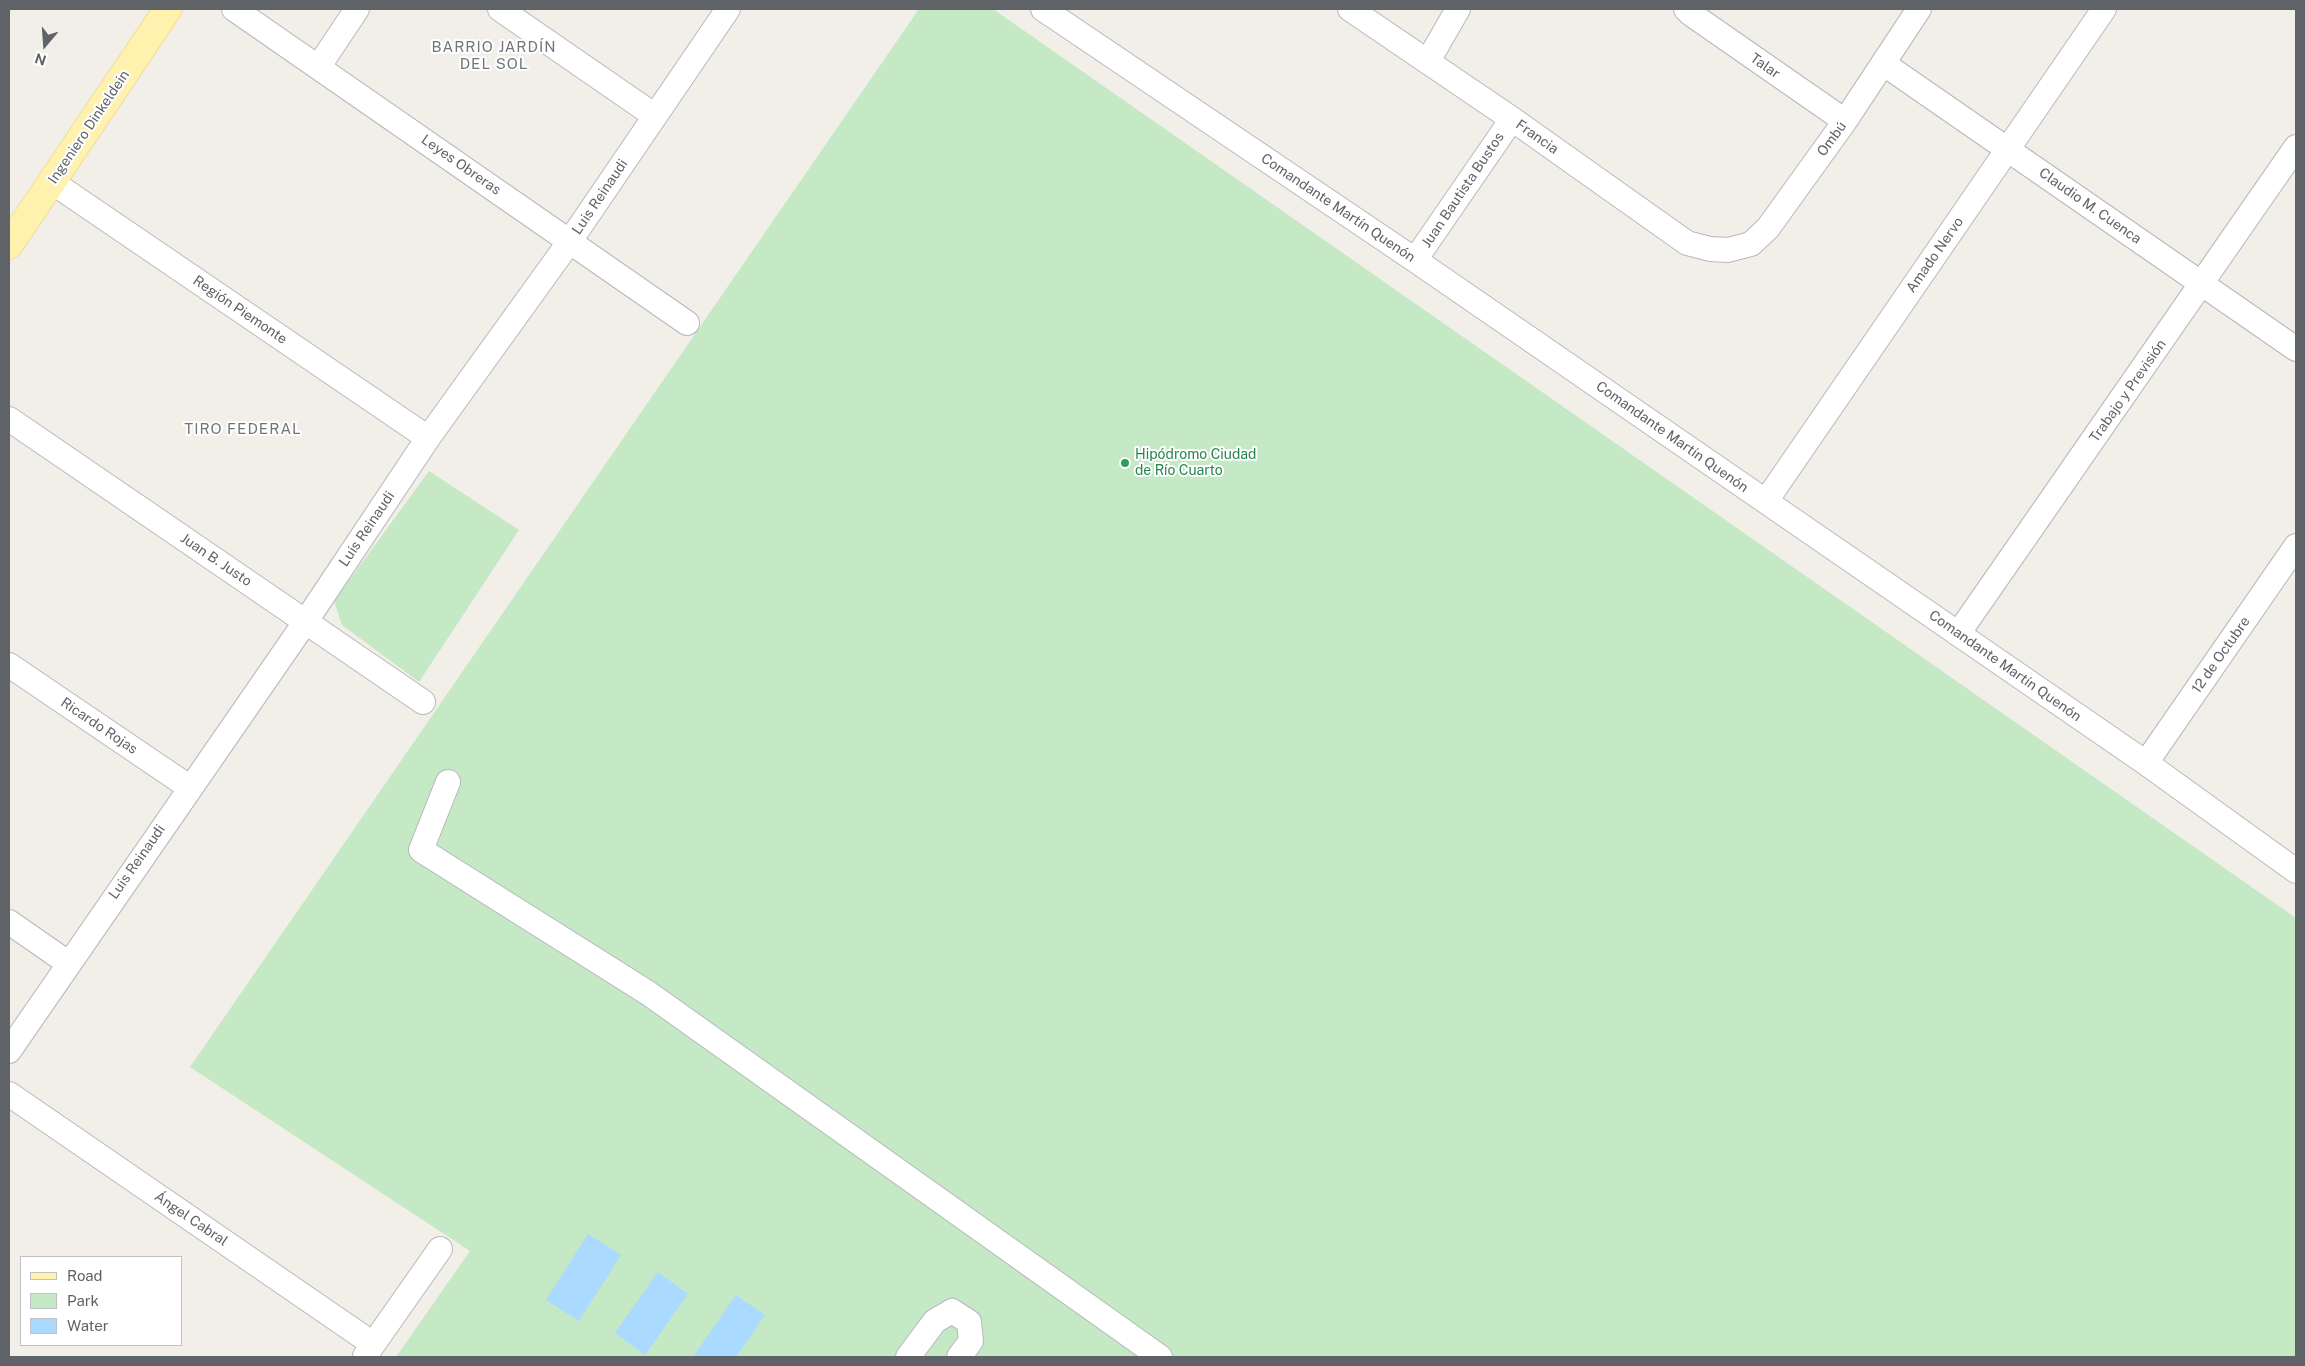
<!DOCTYPE html>
<meta charset="utf-8">
<style>
body{margin:0}
#map{position:relative;width:2305px;height:1366px;overflow:hidden;background:#f1efe8;font-family:"Public Sans",sans-serif}
canvas{display:block}
.frame{position:absolute;inset:0;border:10px solid #5f6368;pointer-events:none}
.legend{position:absolute;left:20px;top:1256px;width:162px;height:90px;box-sizing:border-box;background:#fff;border:1px solid #bfc1c3;margin:0;padding:6px 9px;list-style:none;font-size:15px;color:#5f6368}
.legend li{display:flex;align-items:center;gap:10px;height:25px}
.legend b{width:25px;border:1px solid #bfc1c3}
.north{position:absolute;left:20px;top:20px;width:50px;height:50px;-webkit-text-stroke:4px #fff;paint-order:stroke;rotate:198deg;font-size:14px;font-weight:700;line-height:20px;text-align:center;color:#5f6368}
.north::after{content:'';display:block;margin:auto;width:18px;height:22px;background:#5f6368;clip-path:polygon(50% 0,100% 100%,50% 72%,0 100%)}
</style>
<div id="map">
<canvas width="2305" height="1366"></canvas>
<div class="frame"></div>
<ul class="legend">
<li><b style="height:6px;background:#fff2af"></b>Road</li>
<li><b style="height:14px;background:#c5e8c5"></b>Park</li>
<li><b style="height:14px;background:#aadaff"></b>Water</li>
</ul>
<div class="north">N</div>
</div>
<script>
const g = document.querySelector('canvas').getContext('2d');
g.lineJoin = 'round';
function paint(path, color) {
  g.fillStyle = color;
  g.fill(path, 'evenodd');
}
function shape(rows) {
  const path = new Path2D();
  for (const r of rows) {
    path.moveTo(r[0], r[1]);
    for (let i = 2; i < r.length; i += 2) path.lineTo(r[i], r[i + 1]);
  }
  return path;
}
function trace(path, color, width, dash) {
  g.strokeStyle = color;
  g.lineWidth = width;
  g.lineCap = dash ? 'butt' : 'round';
  g.setLineDash(dash || []);
  g.stroke(path);
}
function label(font, color, halo, rows, align = 'center') {
  g.font = font + ' "Public Sans",sans-serif';
  g.lineWidth = 4;
  g.setLineDash([]);
  g.textBaseline = 'middle';
  g.strokeStyle = halo;
  g.fillStyle = color;
  for (const [text, x, y, turn = 0] of rows) {
    g.save();
    g.translate(x, y);
    g.rotate((+turn || 0) * Math.PI / 180);
    g.textAlign = isNaN(turn) ? turn : align;
    if (halo) g.strokeText(text, 0, 0);
    g.fillText(text, 0, 0);
    g.restore();
  }
}
paint(shape([
 [919,9,993,9,2296,918,2296,1357,396,1357,470,1251,190,1067],
 [429,471,519,530,419,682,342,625,334,601]
]), '#c5e8c5');
paint(shape([
 [588,1234,621,1255,579,1321,546,1300],
 [658,1272,688,1294,645,1355,615,1333],
 [736,1295,765,1315,736,1357,693,1357]
]), '#aadaff');
const minor = shape([
 [234,9,687,323],
 [500,9,655,116],
 [1043,9,1415,260,2146,763,2296,871],
 [1350,9,1512,119,1687,243,1710,249,1728,250,1751,244,1768,228,1845,121,1919,9],
 [1686,9,1691,14,1845,121],
 [1428,61,1458,9],
 [1884,64,2296,349],
 [319,66,357,9],
 [52,182,428,438],
 [1415,260,1512,119],
 [9,419,423,702],
 [1766,501,2104,9],
 [1958,634,2296,147],
 [9,665,189,787],
 [2146,763,2296,546],
 [448,782,421,850,648,993,1160,1357],
 [9,922,68,963],
 [9,1051,306,621,428,438,570,241,728,9],
 [9,1094,373,1344],
 [365,1356,440,1249],
 [908,1357,935,1321,952,1311,969,1322,971,1341,959,1357]
]);
const major = shape([
 [9,245,168,9]
]);
trace(minor, '#b5b8bc', 26);
trace(major, '#f2c960', 29);
trace(minor, '#fff', 24);
trace(major, '#fff2af', 28);
for (const [x, y, r, color] of [
 [1125,463,5,"#2e9e5b"]
]) {
  const dot = new Path2D();
  dot.arc(x, y, r, 0, 2 * Math.PI);
  g.fillStyle = color;
  g.fill(dot);
  trace(dot, '#fff', 2);
}
label('14px', '#5f6368', '#fff', [
 ["Talar",1765,66,35],
 ["Ingeniero Dinkeldein",89,127,-56],
 ["Francia",1537,137,35],
 ["Ombú",1832,139,-54],
 ["Leyes Obreras",461,165,35],
 ["Juan Bautista Bustos",1463,190,-56],
 ["Luis Reinaudi",600,197,-56],
 ["Claudio M. Cuenca",2090,206,35],
 ["Comandante Martín Quenón",1338,208,34],
 ["Amado Nervo",1935,255,-55],
 ["Región Piemonte",240,310,34],
 ["Trabajo y Previsión",2128,391,-55],
 ["Comandante Martín Quenón",1672,437,35],
 ["Luis Reinaudi",367,529,-56],
 ["Juan B. Justo",216,560,34],
 ["12 de Octubre",2221,655,-55],
 ["Comandante Martín Quenón",2005,666,35],
 ["Ricardo Rojas",99,726,34],
 ["Luis Reinaudi",137,862,-55],
 ["Ángel Cabral",191,1219,34]
]);
label('14px', '#27864d', '#fff', [
 ["Hipódromo Ciudad",1135,455],
 ["de Río Cuarto",1135,471]
], 'left');
g.letterSpacing = '1px';
label('15px', '#70757a', '#fff', [
 ["BARRIO JARDÍN",494,47],
 ["DEL SOL",494,64],
 ["TIRO FEDERAL",243,429]
]);
g.letterSpacing = '0px';
</script>
